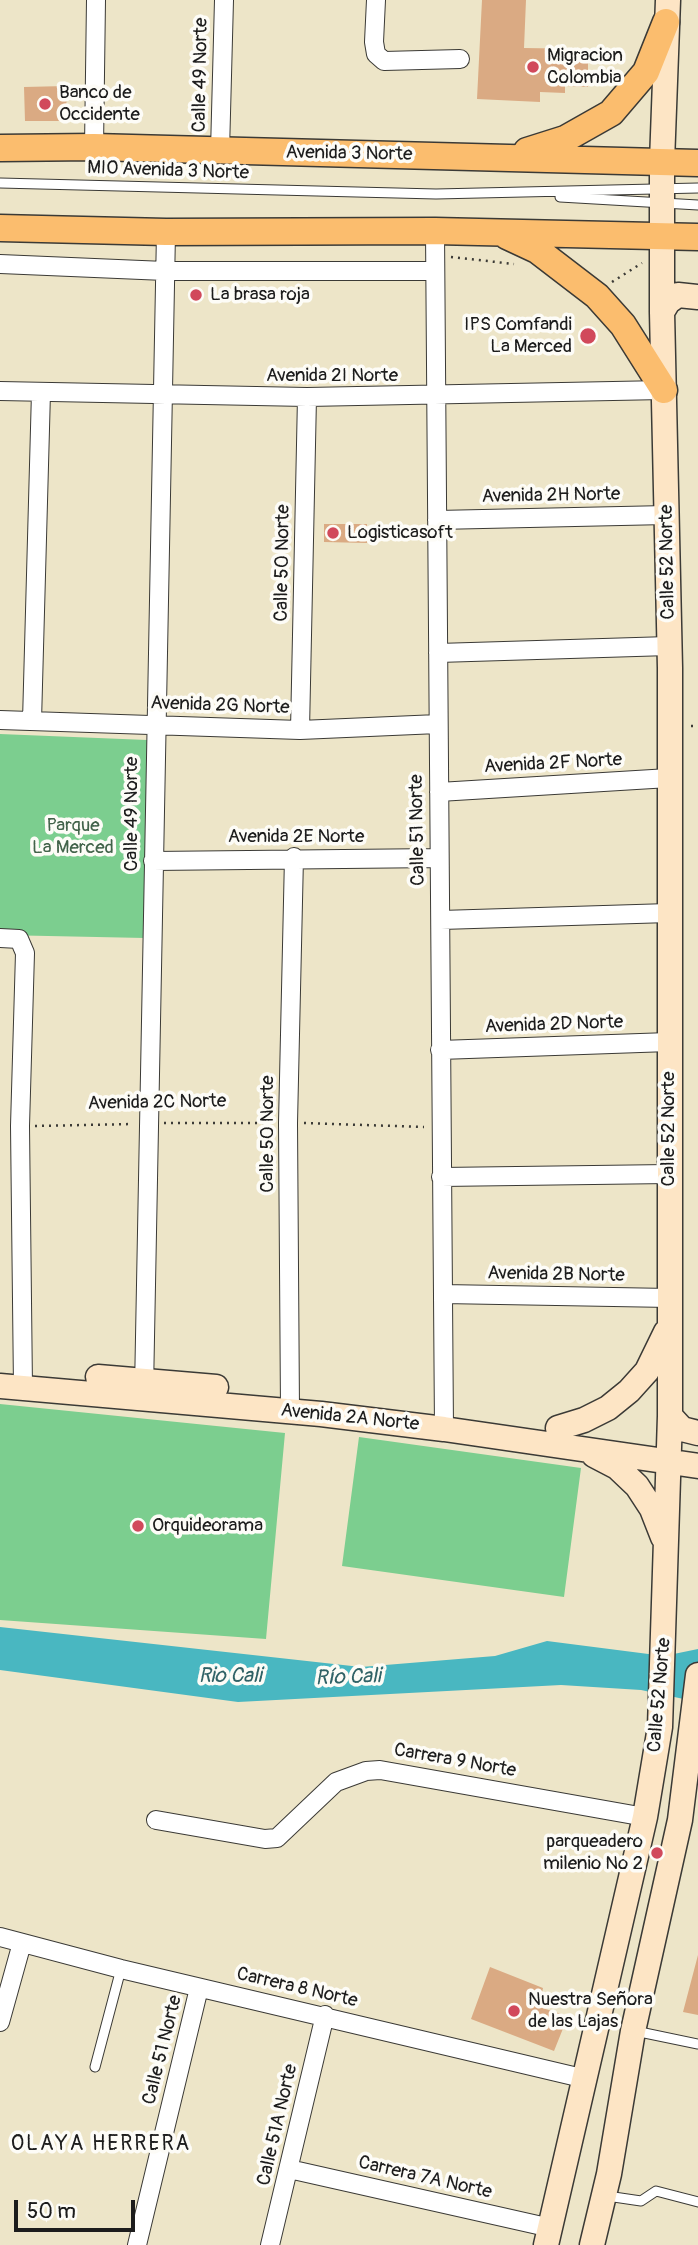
<!DOCTYPE html>
<meta charset="utf-8">
<style>
body{margin:0}
#map{position:relative;width:698px;height:2245px;overflow:hidden;background:#ede5c8;font-family:Pangolin,sans-serif}
canvas{display:block}
.scale{position:absolute;left:14px;top:2200px;width:121px;height:32px;box-sizing:border-box;border:4px solid #1c1c1c;border-top:0;padding-left:9px;font-size:21px;line-height:24px;white-space:nowrap;color:#1c1c1c;-webkit-text-stroke:5px #fdfcf7;paint-order:stroke}
</style>
<div id="map">
<canvas width="698" height="2245"></canvas>
<div class="scale">50 m</div>
</div>
<script>
const g = document.querySelector('canvas').getContext('2d');
g.lineJoin = 'round';
function paint(path, color) {
  g.fillStyle = color;
  g.fill(path, 'evenodd');
}
function shape(rows) {
  const path = new Path2D();
  for (const r of rows) {
    path.moveTo(r[0], r[1]);
    for (let i = 2; i < r.length; i += 2) path.lineTo(r[i], r[i + 1]);
  }
  return path;
}
function trace(path, color, width, dash) {
  g.strokeStyle = color;
  g.lineWidth = width;
  g.lineCap = dash ? 'butt' : 'round';
  g.setLineDash(dash || []);
  g.stroke(path);
}
function label(font, color, halo, rows, align = 'center') {
  g.font = font + ' Pangolin,sans-serif';
  g.lineWidth = 7;
  g.setLineDash([]);
  g.textBaseline = 'middle';
  g.strokeStyle = halo;
  g.fillStyle = color;
  for (const [text, x, y, turn = 0] of rows) {
    g.save();
    g.translate(x, y);
    g.rotate((+turn || 0) * Math.PI / 180);
    g.textAlign = isNaN(turn) ? turn : align;
    if (halo) g.strokeText(text, 0, 0);
    g.fillText(text, 0, 0);
    g.restore();
  }
}
paint(shape([
 [0,734,147,740,145,938,0,935],
 [0,1404,285,1433,266,1639,0,1620],
 [359,1437,581,1468,564,1597,342,1566]
]), '#7cce8f');
paint(shape([
 [0,1627,361,1667,495,1656,547,1641,664,1656,698,1649,698,1702,641,1690,561,1685,238,1702,0,1670]
]), '#49b7c1');
paint(shape([
 [482,0,526,0,524,48,588,49,588,87,565,86,565,93,540,92,540,102,477,99],
 [66,86,67,121,25,121,24,87],
 [324,524,367,524,367,543,324,542],
 [698,1955,698,2015,683,2012],
 [490,1967,543,1988,539,2007,568,2016,554,2051,471,2019]
]), '#daaa83');
const lane = shape([
 [0,183,436,194,698,188],
 [560,197,698,205],
 [635,2031,698,2044],
 [95,2067,121,1969],
 [607,2196,641,2201,656,2191,698,2202]
]);
const street = shape([
 [376,0,374,42,376,54,384,61,460,59],
 [94,147,96,0],
 [220,151,224,0],
 [435,231,444,1429],
 [0,264,165,271,435,271],
 [0,391,307,397,664,390],
 [437,520,667,515],
 [438,653,669,646],
 [0,720,300,730,438,724],
 [32,721,41,392],
 [300,730,307,397],
 [439,792,669,778],
 [153,861,439,858],
 [441,920,669,913],
 [0,938,19,939,25,953,20,1126,23,1388],
 [440,1050,669,1042],
 [441,1177,669,1174],
 [443,1294,670,1298],
 [144,1390,166,232],
 [290,1411,288,1123,294,857],
 [156,1820,265,1839,277,1838,336,1782,366,1771,380,1770,645,1817],
 [0,1937,121,1969,586,2079],
 [0,2022,22,1943],
 [289,2169,551,2228],
 [137,2245,199,1988],
 [270,2245,325,2015]
]);
const secondary = shape([
 [662,312,668,302,678,295,698,297],
 [98,1377,216,1387],
 [0,1386,321,1414,444,1429,698,1466],
 [670,1416,682,1429,698,1433],
 [558,1428,584,1420,608,1408,629,1391,647,1371,666,1332],
 [594,1455,617,1467,637,1486,652,1509,663,1537],
 [546,2245,645,1817,660,1727,670,1416,670,668,662,312,662,162,668,0],
 [592,2245,609,2174,633,2031,680,1820,698,1675]
]);
const primary = shape([
 [0,148,94,147,698,163],
 [527,151,565,139,611,113,646,72,666,22],
 [0,228,166,232,435,231,698,237],
 [507,236,537,250,597,296,623,325,664,390]
]);
trace(lane, '#3b3a36', 11);
trace(street, '#3b3a36', 20);
trace(secondary, '#3b3a36', 27);
trace(primary, '#3b3a36', 29);
trace(shape([
 [451,257,514,264],
 [612,282,642,263],
 [691,726,698,726],
 [164,1123,273,1123],
 [304,1123,424,1127],
 [35,1126,133,1124]
]), '#3b3a36', 2.5, [2, 5]);
trace(lane, '#fff', 9);
trace(street, '#fff', 18);
trace(secondary, '#fde5c5', 24);
trace(primary, '#fbbd6e', 26);
for (const [x, y, r, color] of [
 [533,67,7,"#d1495b"],
 [45,104,7,"#d1495b"],
 [196,295,7,"#d1495b"],
 [588,336,9,"#d1495b"],
 [333,533,7,"#d1495b"],
 [138,1526,7,"#d1495b"],
 [657,1853,7,"#d1495b"],
 [514,2011,7,"#d1495b"]
]) {
  const dot = new Path2D();
  dot.arc(x, y, r, 0, 2 * Math.PI);
  g.fillStyle = color;
  g.fill(dot);
  trace(dot, '#fdfcf7', 2.5);
}
label('19px', '#1c1c1c', '#fdfcf7', [
 ["Migracion",547,56],
 ["Colombia",547,78],
 ["Banco de",59,93],
 ["Occidente",59,115],
 ["La brasa roja",210,295],
 ["IPS Comfandi",572,325,"right"],
 ["La Merced",572,347,"right"],
 ["Logisticasoft",347,533],
 ["Orquideorama",152,1526],
 ["parqueadero",643,1842,"right"],
 ["milenio No 2",643,1864,"right"],
 ["Nuestra Señora",528,2000],
 ["de las Lajas",528,2022]
], 'left');
label('19px', '#1c1c1c', '#fdfcf7', [
 ["Calle 49 Norte",201,75,-89],
 ["Avenida 3 Norte",349,154,1],
 ["MIO Avenida 3 Norte",168,171,2],
 ["Avenida 2I Norte",332,376],
 ["Avenida 2H Norte",551,496,-1],
 ["Calle 52 Norte",668,562,-91],
 ["Calle 50 Norte",283,563,-89],
 ["Avenida 2G Norte",220,706,2],
 ["Avenida 2F Norte",553,764,-3],
 ["Calle 49 Norte",132,814,-90],
 ["Calle 51 Norte",418,830,-91],
 ["Avenida 2E Norte",296,837],
 ["Avenida 2D Norte",554,1025,-2],
 ["Avenida 2C Norte",157,1103,-1],
 ["Calle 52 Norte",669,1129,-90],
 ["Calle 50 Norte",268,1134,-90],
 ["Avenida 2B Norte",556,1275,1],
 ["Avenida 2A Norte",350,1418,6],
 ["Calle 52 Norte",660,1695,-85],
 ["Carrera 9 Norte",455,1761,10],
 ["Carrera 8 Norte",297,1988,13],
 ["Calle 51 Norte",163,2050,-76],
 ["Calle 51A Norte",278,2125,-77],
 ["Carrera 7A Norte",425,2178,13]
]);
label('19px', '#42634a', '#fdfcf7', [
 ["Parque",73,826],
 ["La Merced",73,848]
]);
label('italic 21px', '#306266', '#fdfcf7', [
 ["Rio Cali",230,1677],
 ["Río Cali",348,1678,-2]
]);
g.letterSpacing = '2px';
label('21px', '#1c1c1c', '#fdfcf7', [
 ["OLAYA HERRERA",101,2145]
]);
g.letterSpacing = '0px';
</script>
